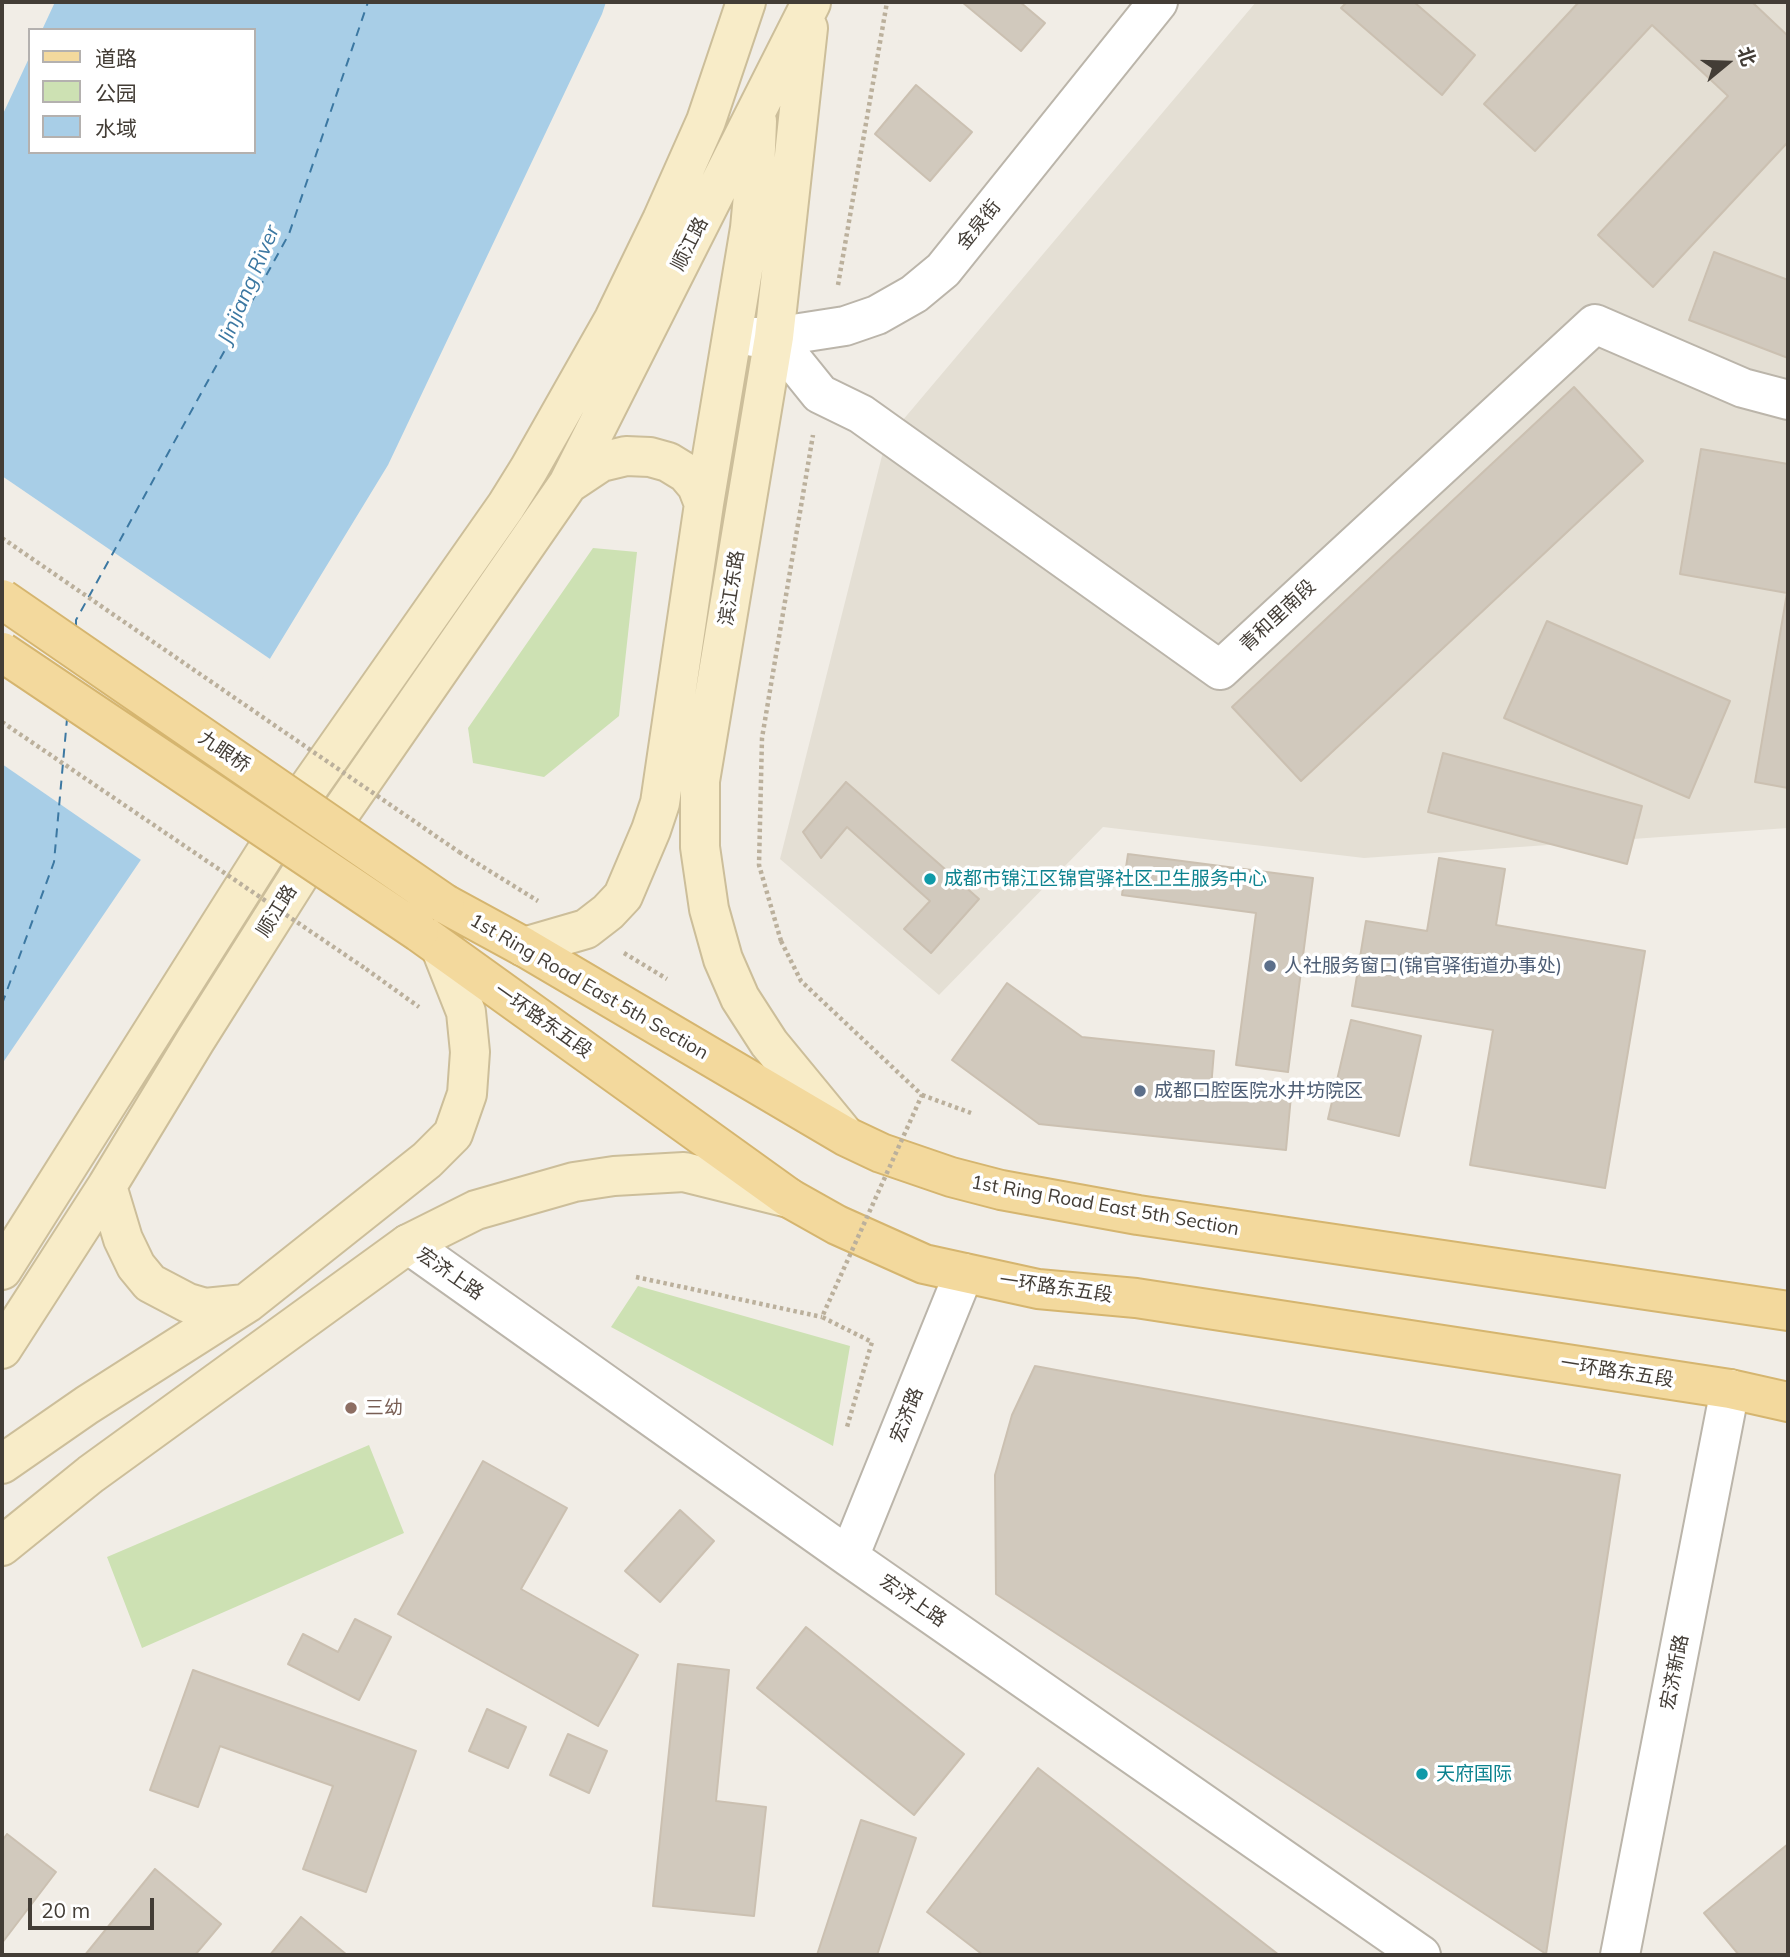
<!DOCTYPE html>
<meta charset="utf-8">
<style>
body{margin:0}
#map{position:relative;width:1790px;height:1957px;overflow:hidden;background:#f1ede6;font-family:Mulish,"Noto Sans SC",sans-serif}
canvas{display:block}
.frame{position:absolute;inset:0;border:4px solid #433d36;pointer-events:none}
.legend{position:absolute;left:28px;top:28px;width:228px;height:126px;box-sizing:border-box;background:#fff;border:2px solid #b4b1af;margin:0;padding:9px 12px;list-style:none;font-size:21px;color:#433d36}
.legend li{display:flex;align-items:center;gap:14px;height:35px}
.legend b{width:35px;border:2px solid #b4b1af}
.north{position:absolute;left:1692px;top:28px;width:70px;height:70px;-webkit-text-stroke:5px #fff;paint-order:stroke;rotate:71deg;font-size:19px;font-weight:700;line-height:28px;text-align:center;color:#433d36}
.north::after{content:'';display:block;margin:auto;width:24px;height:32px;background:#433d36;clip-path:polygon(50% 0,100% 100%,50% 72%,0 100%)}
.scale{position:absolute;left:28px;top:1898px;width:126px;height:32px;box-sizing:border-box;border:4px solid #433d36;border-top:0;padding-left:9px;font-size:21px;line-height:24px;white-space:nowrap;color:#433d36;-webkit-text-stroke:5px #fff;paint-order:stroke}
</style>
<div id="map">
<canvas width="1790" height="1957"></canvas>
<div class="frame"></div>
<ul class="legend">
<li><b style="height:9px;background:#f3d99d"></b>道路</li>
<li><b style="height:19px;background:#cde1b3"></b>公园</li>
<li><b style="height:19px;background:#a8cee7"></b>水域</li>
</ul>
<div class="north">北</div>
<div class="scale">20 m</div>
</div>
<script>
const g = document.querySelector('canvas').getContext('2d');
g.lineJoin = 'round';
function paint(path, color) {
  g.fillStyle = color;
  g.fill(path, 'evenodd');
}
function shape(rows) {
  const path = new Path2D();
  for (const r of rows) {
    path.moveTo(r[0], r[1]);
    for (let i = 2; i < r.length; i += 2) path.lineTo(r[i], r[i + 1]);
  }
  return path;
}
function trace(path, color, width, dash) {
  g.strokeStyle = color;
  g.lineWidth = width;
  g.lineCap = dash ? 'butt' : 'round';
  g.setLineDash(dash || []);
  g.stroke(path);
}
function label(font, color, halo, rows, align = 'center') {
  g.font = font + ' Mulish,"Noto Sans SC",sans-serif';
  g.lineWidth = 7;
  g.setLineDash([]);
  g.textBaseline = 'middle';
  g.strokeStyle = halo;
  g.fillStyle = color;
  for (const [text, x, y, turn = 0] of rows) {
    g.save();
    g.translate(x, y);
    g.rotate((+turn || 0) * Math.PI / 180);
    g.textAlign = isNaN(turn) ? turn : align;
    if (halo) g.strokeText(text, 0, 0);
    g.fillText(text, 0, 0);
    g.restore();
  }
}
paint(shape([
 [1256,2,1788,2,1788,828,1364,858,1103,827,939,995,780,859,886,440]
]), '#e4dfd4');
paint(shape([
 [593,548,637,552,619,716,544,777,473,763,468,728],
 [638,1286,850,1346,833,1446,611,1327],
 [369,1445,404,1533,142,1648,107,1557]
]), '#cde1b3');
paint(shape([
 [55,2,606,2,602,14,388,465,204,767,2,1064,2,116,30,56,30,152,254,152,254,30,42,30]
]), '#a8cee7');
paint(shape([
 [2,476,273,661,207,769,144,862,2,764]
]), '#f1ede6');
trace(shape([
 [76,626,76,620,289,234,368,2],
 [2,1004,54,862,67,719]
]), '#3c78a2', 2, [9, 7]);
const building = shape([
 [962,2,1020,2,1045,23,1021,51,962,2],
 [1347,2,1414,2,1475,55,1442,95,1341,8,1347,2],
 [1579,2,1752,2,1788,36,1788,142,1653,287,1598,235,1728,96,1652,25,1535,151,1484,104,1579,2],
 [916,85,972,132,930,181,875,134,916,85],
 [1714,252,1788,280,1788,358,1689,320,1714,252],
 [1574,387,1643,461,1301,781,1232,707,1574,387],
 [1701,449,1788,464,1788,788,1755,782,1787,593,1680,574,1701,449],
 [1547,621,1730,701,1689,798,1504,718,1547,621],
 [1443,753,1642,806,1627,864,1428,812,1443,753],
 [846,782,979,899,931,953,904,929,930,901,847,827,821,858,803,832,846,782],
 [1128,854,1313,878,1288,1072,1236,1065,1256,913,1122,895,1128,854],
 [1439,858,1505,869,1496,925,1645,951,1605,1188,1470,1165,1493,1030,1352,1006,1366,921,1427,931,1439,858],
 [1007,983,1082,1037,1214,1051,1211,1088,1291,1096,1286,1150,1039,1124,952,1060,1007,983],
 [1351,1020,1421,1036,1399,1136,1328,1119,1351,1020],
 [1035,1366,1620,1475,1546,1954,996,1594,995,1475,1012,1415,1035,1366],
 [483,1461,567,1508,521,1589,638,1655,598,1726,398,1614,483,1461],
 [680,1510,714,1541,660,1602,625,1571,680,1510],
 [355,1619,391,1637,359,1700,288,1664,303,1634,338,1652,355,1619],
 [806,1627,964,1754,914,1815,757,1688,806,1627],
 [678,1664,729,1670,716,1801,766,1807,754,1916,653,1906,678,1664],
 [193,1670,416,1751,366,1892,303,1869,333,1786,220,1746,198,1807,150,1790,193,1670],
 [487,1709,526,1727,508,1768,469,1751,487,1709],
 [568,1734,607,1751,589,1793,550,1775,568,1734],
 [1038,1768,1279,1955,983,1955,927,1912,1038,1768],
 [861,1820,916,1838,877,1955,817,1955,861,1820],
 [7,1834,56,1872,2,1943,2,1841,7,1834],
 [1788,1844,1788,1955,1739,1955,1704,1913,1788,1844],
 [155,1869,221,1924,195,1955,85,1955,155,1869],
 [301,1917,347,1955,270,1955,301,1917]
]);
paint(building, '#d1c9bd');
trace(building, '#cbc0b1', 2);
const minor = shape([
 [753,337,774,337,845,326,877,315,914,294,943,270,1158,2],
 [774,337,820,394,861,414,1220,670,1595,324,1743,388,1788,400],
 [408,1244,849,1557,1421,1955],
 [849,1557,964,1273],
 [1620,1955,1730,1389]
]);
const secondary = shape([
 [808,28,774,337,700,781,700,847,709,909,723,959,740,998,769,1043,843,1133],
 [568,484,601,462,626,456,650,457,668,462,686,473,697,486,704,504],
 [524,947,586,929,608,912,623,896,651,830,660,803,704,504,750,228,755,174,757,121],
 [107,1186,123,1239,136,1266,150,1283,188,1303,205,1308,245,1304],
 [2,1270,290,814,506,506,529,469,614,319,662,220,706,121,746,2],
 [2,1349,107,1186,195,1041,325,835,568,484,811,3],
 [2,1464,87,1405,247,1303,427,1160,453,1134,467,1094,470,1052,466,1012,441,949],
 [2,1546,91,1474,408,1244,476,1210,574,1182,614,1176,684,1172,789,1198]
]);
const primary = shape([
 [445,904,524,947,845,1136,881,1153,951,1177,1001,1190,1138,1215,1788,1311],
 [419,932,789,1198,837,1225,924,1264,1038,1289,1136,1298,1730,1389,1788,1402]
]);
trace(minor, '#bbb5aa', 42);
trace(secondary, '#ccbe9a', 42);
trace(primary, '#d5b56f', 42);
trace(shape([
 [838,285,887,2],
 [459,852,538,901],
 [781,941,759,865,762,738,813,435],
 [624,953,667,979],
 [366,969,419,1007],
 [922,1095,971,1113]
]), '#bbb09c', 4.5, [3.5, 3.5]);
trace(minor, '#fff', 38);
trace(secondary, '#f8ecc8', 38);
trace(primary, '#f3d99d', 38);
const primaryBridge = shape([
 [2,599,445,904],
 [2,652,419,932]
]);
trace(primaryBridge, '#d5b56f', 42, []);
trace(shape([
 [2,538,459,852],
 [2,722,366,969],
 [781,941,801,981,922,1095,822,1317,872,1342,847,1427],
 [636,1277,822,1317]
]), '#bbb09c', 4.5, [3.5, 3.5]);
trace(primaryBridge, '#f3d99d', 38);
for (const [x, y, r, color] of [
 [930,879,7,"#0f9aa8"],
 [1270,966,7,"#5c6f8a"],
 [1140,1091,7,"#5c6f8a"],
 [351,1408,7,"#8d6e63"],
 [1422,1774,7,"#0f9aa8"]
]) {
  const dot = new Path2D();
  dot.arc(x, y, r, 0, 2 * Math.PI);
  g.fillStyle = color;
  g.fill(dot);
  trace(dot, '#fff', 2.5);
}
label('19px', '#433d36', '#fff', [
 ["金泉街",979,225,-51],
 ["顺江路",690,244,-63],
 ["滨江东路",732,588,-81],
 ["青和里南段",1278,616,-43],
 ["九眼桥",224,752,34],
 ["顺江路",277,911,-58],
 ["1st Ring Road East 5th Section",589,987,30],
 ["一环路东五段",543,1021,35],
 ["1st Ring Road East 5th Section",1105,1206,10],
 ["宏济上路",450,1274,35],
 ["一环路东五段",1056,1288,8],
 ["一环路东五段",1617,1372,9],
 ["宏济路",907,1415,-68],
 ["宏济上路",913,1601,35],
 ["宏济新路",1675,1672,-79]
]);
label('19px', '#0d838f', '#fff', [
 ["成都市锦江区锦官驿社区卫生服务中心",944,879],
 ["天府国际",1436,1774]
], 'left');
label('19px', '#4e5e75', '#fff', [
 ["人社服务窗口(锦官驿街道办事处)",1284,966],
 ["成都口腔医院水井坊院区",1154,1091]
], 'left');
label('19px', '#785e54', '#fff', [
 ["三幼",365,1408]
], 'left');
label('italic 21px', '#3c78a2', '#fff', [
 ["Jinjiang River",249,285,-67]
]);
</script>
